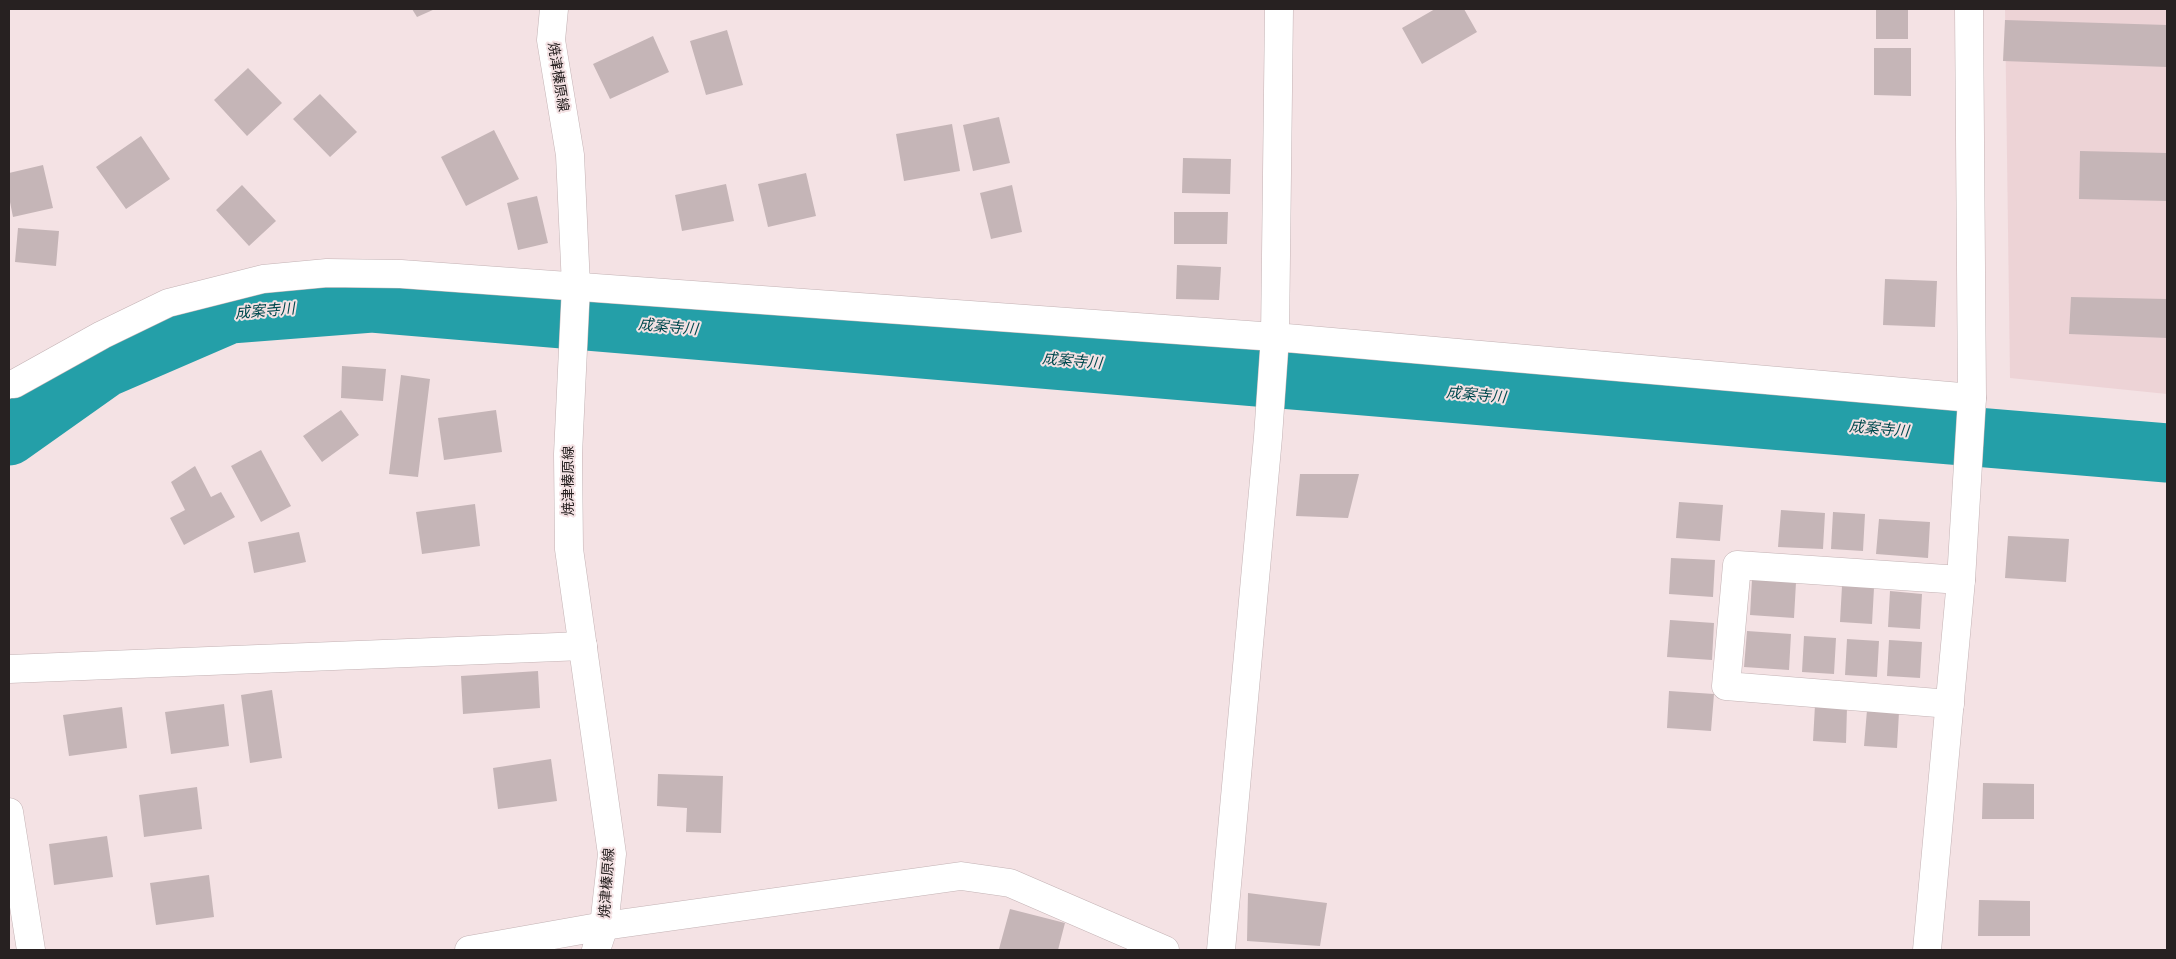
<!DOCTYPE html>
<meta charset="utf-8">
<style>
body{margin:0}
#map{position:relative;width:2176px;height:959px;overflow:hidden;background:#f4e2e4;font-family:"Asap Condensed",sans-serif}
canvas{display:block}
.frame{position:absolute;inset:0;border:10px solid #272121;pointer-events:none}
</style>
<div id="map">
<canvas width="2176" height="959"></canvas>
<div class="frame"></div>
</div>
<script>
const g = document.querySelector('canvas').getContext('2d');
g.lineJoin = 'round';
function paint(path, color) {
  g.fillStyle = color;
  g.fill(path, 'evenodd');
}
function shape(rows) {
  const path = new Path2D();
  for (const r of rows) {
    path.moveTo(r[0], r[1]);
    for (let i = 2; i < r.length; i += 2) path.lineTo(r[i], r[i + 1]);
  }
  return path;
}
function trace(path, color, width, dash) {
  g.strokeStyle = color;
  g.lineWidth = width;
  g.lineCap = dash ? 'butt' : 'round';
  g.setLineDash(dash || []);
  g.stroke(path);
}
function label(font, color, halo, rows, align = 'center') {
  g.font = font + ' "Asap Condensed","Noto Sans JP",sans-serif';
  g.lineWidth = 4;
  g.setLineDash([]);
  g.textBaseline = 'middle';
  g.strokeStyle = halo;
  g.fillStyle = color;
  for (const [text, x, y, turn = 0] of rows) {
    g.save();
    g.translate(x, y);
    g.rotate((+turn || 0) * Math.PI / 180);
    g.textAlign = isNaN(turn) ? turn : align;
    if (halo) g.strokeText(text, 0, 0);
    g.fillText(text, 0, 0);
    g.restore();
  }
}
paint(shape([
 [2005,9,2167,9,2167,394,2010,378]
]), '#edd3d6');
trace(shape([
 [9,436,105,368,230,314,372,303,2167,453]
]), '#249fa8', 59);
paint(shape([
 [412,9,435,9,417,17],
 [1435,9,1464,9,1477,32,1422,64,1402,28],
 [1876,9,1908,9,1908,39,1876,39],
 [2005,20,2167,25,2167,67,2003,61],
 [727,30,743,85,706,95,690,41],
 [653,36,669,72,610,99,593,64],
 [1874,48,1911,48,1911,96,1874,95],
 [248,68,282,103,247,136,214,100],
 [320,94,357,132,330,157,293,119],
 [999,117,1010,163,973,171,963,125],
 [952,124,960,171,904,181,896,134],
 [494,130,519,179,466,206,441,157],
 [141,136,170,179,126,209,96,167],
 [2080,151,2167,153,2167,201,2079,199],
 [1183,158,1231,159,1230,194,1182,193],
 [43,165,53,208,13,217,9,197,9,173],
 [806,173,816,216,768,227,758,184],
 [726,184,734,221,682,231,675,195],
 [242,185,276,221,249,246,216,210],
 [1012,185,1022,232,991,239,980,193],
 [537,196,548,243,518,250,507,203],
 [1174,212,1228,212,1227,244,1174,244],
 [18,228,59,231,56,266,15,262],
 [1177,265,1221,267,1219,300,1176,299],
 [1885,279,1937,281,1935,327,1883,325],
 [2071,297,2167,299,2167,338,2069,334],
 [342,366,386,369,383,401,341,398],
 [401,375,430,379,418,477,389,474],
 [341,410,359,435,322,462,303,436],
 [496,410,502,452,444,460,438,418],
 [261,450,291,506,261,522,231,466],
 [195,466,211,497,221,492,235,517,184,545,170,518,185,510,171,482],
 [1300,474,1359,474,1348,518,1296,516],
 [1679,502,1723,505,1720,541,1676,538],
 [475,504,480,546,422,554,416,512],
 [1781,510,1825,513,1823,549,1778,547],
 [1833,512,1865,514,1863,551,1831,549],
 [1879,519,1930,522,1928,558,1876,554],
 [299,532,306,562,254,573,248,542],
 [2008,536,2069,539,2066,582,2005,578],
 [1671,558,1715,560,1713,597,1669,594],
 [1752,579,1796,582,1794,618,1750,615],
 [1842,586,1874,588,1872,624,1840,622],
 [1890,591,1922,594,1920,629,1888,627],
 [1670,620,1714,623,1712,660,1667,657],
 [1747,631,1791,634,1789,670,1744,667],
 [1804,636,1836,638,1834,674,1802,672],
 [1847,639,1879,641,1877,677,1845,675],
 [1889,640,1922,642,1920,678,1887,676],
 [538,671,540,708,463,714,461,676],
 [272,690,282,758,250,763,241,695],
 [1669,691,1714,694,1711,731,1667,728],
 [224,704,229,746,171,754,165,712],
 [1815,705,1847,707,1846,743,1813,741],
 [122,707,127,748,69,756,63,715],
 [1867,710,1899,712,1897,748,1864,746],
 [551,759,557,801,498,809,493,768],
 [658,774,723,776,721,833,686,832,687,808,657,806],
 [1983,783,2034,784,2034,819,1982,819],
 [197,787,202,829,144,837,139,795],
 [107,836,113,877,54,885,49,844],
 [209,875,214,917,156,925,150,883],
 [1248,893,1327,903,1320,946,1247,941],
 [1979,900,2030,901,2030,936,1978,936],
 [1010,909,1065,923,1058,950,999,949]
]), '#c5b5b7');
const minor = shape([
 [9,384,14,384,102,335,168,303,263,279,327,273,401,274,1275,337,1972,398],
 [9,669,583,646],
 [1950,704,1726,686,1737,565,1961,580],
 [9,812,31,950],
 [469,950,604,926,961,876,1010,883,1165,950],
 [1221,950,1268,437,1275,337,1279,9]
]);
const tertiary = shape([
 [1927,950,1961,580,1972,398,1969,9]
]);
const primary = shape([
 [554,9,551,40,570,155,576,286,568,454,569,549,612,854,604,926,596,950]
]);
trace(minor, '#c3b2b4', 29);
trace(tertiary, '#c3b2b4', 29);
trace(primary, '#c3b2b4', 29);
trace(minor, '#fff', 28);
trace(tertiary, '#fff', 28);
trace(primary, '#fff', 28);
label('14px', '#272121', '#f4e2e4', [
 ["焼津榛原線",558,77,81],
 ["焼津榛原線",569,481,-90],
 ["焼津榛原線",607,883,-86]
]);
label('italic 15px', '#00494e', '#f4e2e4', [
 ["成案寺川",265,311,-5],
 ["成案寺川",668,327,5],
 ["成案寺川",1072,361,5],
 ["成案寺川",1476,395,5],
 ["成案寺川",1879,429,5]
]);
</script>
